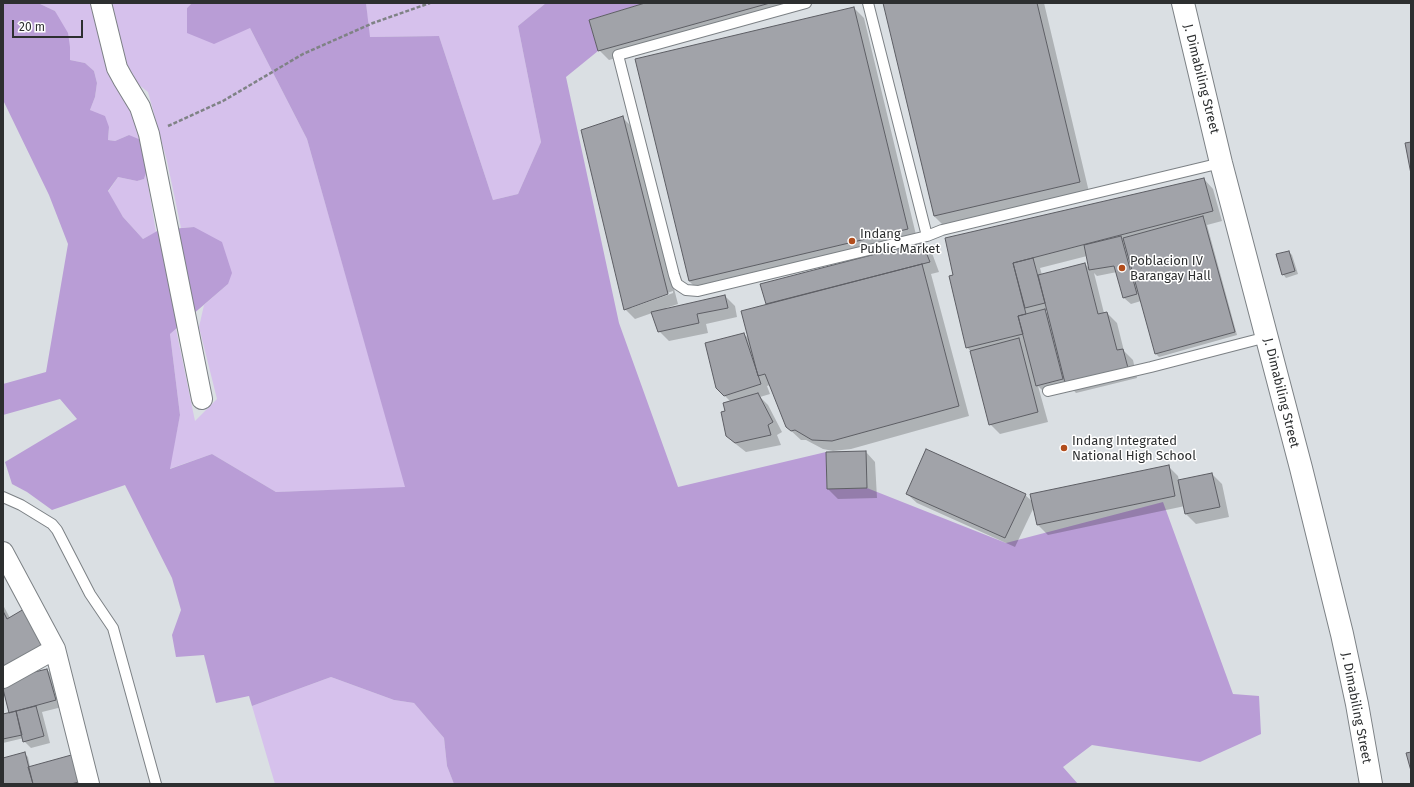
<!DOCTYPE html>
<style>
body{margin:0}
#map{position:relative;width:1414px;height:787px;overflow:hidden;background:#dadfe3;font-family:"Fira Sans",sans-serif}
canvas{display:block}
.frame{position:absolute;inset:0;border:4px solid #2d2f30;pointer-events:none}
.scale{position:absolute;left:12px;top:20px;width:71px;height:18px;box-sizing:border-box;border:2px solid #2d2f30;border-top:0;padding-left:5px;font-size:12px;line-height:14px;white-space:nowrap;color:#2d2f30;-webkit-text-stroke:3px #fff;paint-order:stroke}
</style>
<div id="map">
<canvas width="1414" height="787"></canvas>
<div class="frame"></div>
<div class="scale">20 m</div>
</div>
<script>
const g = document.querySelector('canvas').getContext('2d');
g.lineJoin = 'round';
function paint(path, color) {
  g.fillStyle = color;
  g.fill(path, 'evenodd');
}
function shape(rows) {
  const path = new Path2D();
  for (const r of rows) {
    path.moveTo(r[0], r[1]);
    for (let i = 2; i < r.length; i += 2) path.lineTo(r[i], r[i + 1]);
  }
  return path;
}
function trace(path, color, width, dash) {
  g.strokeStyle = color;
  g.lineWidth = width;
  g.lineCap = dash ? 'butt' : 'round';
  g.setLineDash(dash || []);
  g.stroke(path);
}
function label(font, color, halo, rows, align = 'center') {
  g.font = font + ' "Fira Sans",sans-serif';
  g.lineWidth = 3;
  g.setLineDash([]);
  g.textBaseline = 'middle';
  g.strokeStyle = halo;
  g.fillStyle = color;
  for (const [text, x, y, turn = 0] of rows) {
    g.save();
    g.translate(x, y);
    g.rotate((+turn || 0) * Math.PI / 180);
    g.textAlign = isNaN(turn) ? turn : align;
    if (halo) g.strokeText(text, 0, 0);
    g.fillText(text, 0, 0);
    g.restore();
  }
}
paint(shape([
 [38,3,92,3,134,108,145,147,129,135,115,141,108,140,109,127,90,110,95,97,97,83,94,71,85,63,70,60,70,47,55,11],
 [112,3,192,3,187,8,250,28,307,139,406,488,276,492,212,454,169,469,180,415,170,334,176,329,195,421,217,399,199,327,204,305,228,284,194,227,181,228,167,161,148,92,134,81,124,57],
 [366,3,546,3,518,26,541,142,518,194,493,200,439,36,369,37],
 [146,172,156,232,143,239,123,217,108,192,118,177,137,181,144,179],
 [331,677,394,700,414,703,444,738,447,766,454,784,275,784,252,706]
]), '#d6c1ec');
paint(shape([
 [3,3,38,3,55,11,68,33,70,47,70,60,85,63,94,71,97,83,95,97,90,110,105,116,109,127,108,140,115,141,129,135,141,140,148,166,144,179,137,181,118,177,108,191,123,217,143,239,159,230,194,227,222,242,232,273,228,284,170,334,180,415,170,469,212,454,276,492,405,487,307,139,250,28,214,44,187,33,187,8,192,3,366,3,370,37,439,36,493,200,518,194,541,142,518,26,546,3,645,3,589,20,598,51,566,77,619,323,678,487,826,452,827,489,867,488,1006,543,1163,502,1233,694,1259,696,1261,734,1200,762,1092,745,1063,767,1078,784,454,784,447,766,444,738,414,703,394,700,331,677,252,706,249,696,216,703,204,655,176,657,172,635,181,610,172,578,125,485,52,510,27,492,12,484,5,462,77,419,60,399,3,415,3,384,46,372,68,244,49,195,3,100]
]), '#b99dd6');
paint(shape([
 [649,3,815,3,609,60,599,50],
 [884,3,1044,3,1089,192,944,226,934,216],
 [854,8,864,18,917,239,699,291,689,281],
 [622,117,632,127,678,304,666,308,667,309,725,296,735,306,737,317,706,324,708,333,669,341,659,331,652,313,635,319,625,309],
 [673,291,673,293,631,308,631,306],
 [1204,179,1213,189,1222,221,1207,225,1237,335,1159,357,1156,354,1141,301,1131,304,1124,298,1117,272,1097,276,1094,273,1104,313,1107,313,1117,323,1124,351,1133,360,1137,378,1076,393,1069,385,1044,392,1038,386,1048,422,1000,434,990,424,971,352,967,347,950,276],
 [1087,256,1091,270,1085,264,1042,275,1040,268],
 [1048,310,1049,315,1045,311],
 [922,243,932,253,939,272,931,274,969,416,851,449,833,451,823,449,806,440,801,440,787,427,770,385,767,386,770,394,760,397,768,405,782,432,777,435,781,445,746,452,737,445,727,435,726,412,731,402,717,388,744,334,750,340,767,305,762,284],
 [1289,252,1292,255,1298,274,1286,278,1283,274],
 [866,452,875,462,877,498,838,499,828,489,827,453],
 [1168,466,1178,476,1179,481,1212,474,1222,484,1229,517,1196,524,1186,514,1185,506,1048,535,1038,525,1034,507,1015,547,917,503,907,494,1025,495,1033,502],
 [3,605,10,618,3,682],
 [47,670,54,676,62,707,42,712,50,743,31,748,24,741,24,738,3,743,3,715,10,714],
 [25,754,28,757,30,767,88,784,3,784,3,759]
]), '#0003');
const building = shape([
 [645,3,770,3,598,51,589,20,645,3],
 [883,3,1037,3,1080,182,934,216,883,3],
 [854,7,908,229,689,281,635,59,854,7],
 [623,116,668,294,624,310,581,130,623,116],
 [1411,142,1411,174,1405,143,1411,142],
 [1204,178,1213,211,1013,263,1026,314,1018,316,1023,334,966,348,949,276,953,275,945,238,1204,178],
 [1203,216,1235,332,1155,354,1123,238,1203,216],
 [1121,236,1137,294,1123,298,1114,266,1089,270,1084,245,1121,236],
 [922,242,930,262,766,304,760,284,922,242],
 [1289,251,1295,271,1282,275,1276,254,1289,251],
 [1033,258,1045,303,1025,308,1013,263,1033,258],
 [1085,263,1098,314,1107,312,1117,350,1123,349,1128,368,1065,383,1038,275,1085,263],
 [922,264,959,406,832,441,812,440,795,430,791,431,786,427,765,374,758,376,741,311,922,264],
 [725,295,728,308,697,314,699,323,658,332,651,312,725,295],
 [1045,309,1063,379,1036,386,1018,316,1045,309],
 [744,333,761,384,724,396,716,388,705,343,744,333],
 [1019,338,1038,412,989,425,970,351,1019,338],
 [758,393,773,422,768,425,771,435,735,443,726,436,721,412,725,411,723,403,758,393],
 [926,449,1026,494,1005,538,906,494,926,449],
 [866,451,867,488,827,489,826,452,866,451],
 [1169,465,1175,496,1037,525,1030,494,1169,465],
 [1212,473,1220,507,1185,514,1178,480,1212,473],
 [24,609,44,644,3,667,3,611,7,619,24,609],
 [47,669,56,700,9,713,3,689,22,675,47,669],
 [36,706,44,736,23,742,16,711,36,706],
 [16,711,22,735,3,739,3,714,16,711],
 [25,752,33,784,3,784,3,758,25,752],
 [1411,752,1411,771,1406,753,1411,752],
 [75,754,83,781,71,784,33,784,28,767,75,754]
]);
paint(building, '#a1a3a9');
trace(building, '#5d5e64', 1);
const service = shape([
 [806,3,618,55,674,275,677,284,686,290,698,291,927,236,942,230,1221,163],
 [868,3,927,236],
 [1048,391,1151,367,1267,337],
 [3,497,21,505,52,524,57,530,90,594,113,628,156,784]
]);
const minor = shape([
 [101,3,117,68,123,79,140,107,149,134,202,399],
 [3,552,55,649,89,784],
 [3,678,55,649]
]);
const tertiary = shape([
 [1183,3,1221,163,1301,468,1342,634,1357,704,1371,784]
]);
trace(service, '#7c8185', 12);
trace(minor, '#7c8185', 22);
trace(tertiary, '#7c8185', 24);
trace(shape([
 [168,126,223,101,303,54,373,23,430,3]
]), '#7f8285', 2.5, [4, 2]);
trace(service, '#fff', 10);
trace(minor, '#fff', 20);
trace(tertiary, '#fff', 22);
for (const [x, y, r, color] of [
 [852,241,4,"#b24d1c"],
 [1122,268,4,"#b24d1c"],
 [1064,448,4,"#b24d1c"]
]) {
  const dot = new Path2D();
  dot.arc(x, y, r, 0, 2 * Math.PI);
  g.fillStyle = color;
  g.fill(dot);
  trace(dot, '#fff', 1.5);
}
label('13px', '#2d2f30', '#fff', [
 ["J. Dimabiling Street",1201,79,76],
 ["J. Dimabiling Street",1281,393,76],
 ["J. Dimabiling Street",1356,708,79]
]);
label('13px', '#2d2f30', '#fff', [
 ["Indang",860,234],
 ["Public Market",860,249],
 ["Poblacion IV",1130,261],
 ["Barangay Hall",1130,276],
 ["Indang Integrated",1072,441],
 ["National High School",1072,456]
], 'left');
</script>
